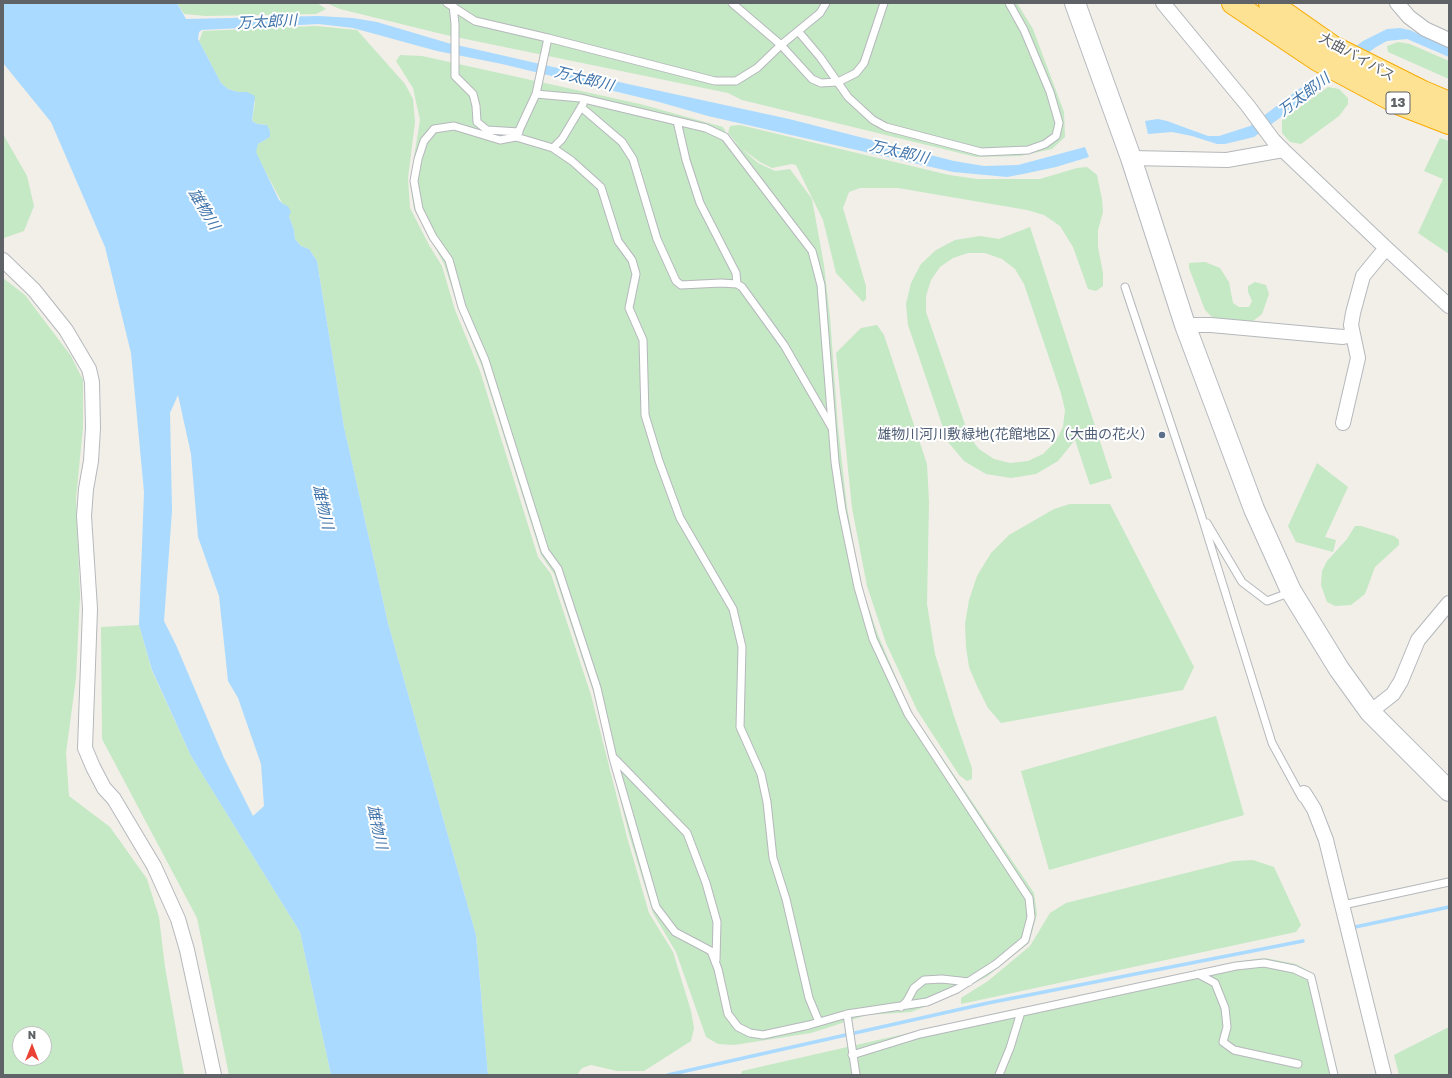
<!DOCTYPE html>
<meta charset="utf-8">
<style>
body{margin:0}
#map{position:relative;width:1452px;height:1078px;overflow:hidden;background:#f1efe8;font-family:"Golos Text",sans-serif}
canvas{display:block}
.frame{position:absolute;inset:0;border:4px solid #5f6368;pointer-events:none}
.north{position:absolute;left:12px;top:1026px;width:40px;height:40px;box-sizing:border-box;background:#fff;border:1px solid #bfc1c3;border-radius:50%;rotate:0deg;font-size:11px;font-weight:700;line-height:16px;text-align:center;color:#5f6368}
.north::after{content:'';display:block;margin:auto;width:14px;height:18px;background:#ea4335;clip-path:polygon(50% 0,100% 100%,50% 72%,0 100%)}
</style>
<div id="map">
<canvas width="1452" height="1078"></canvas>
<div class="frame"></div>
<div class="north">N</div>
</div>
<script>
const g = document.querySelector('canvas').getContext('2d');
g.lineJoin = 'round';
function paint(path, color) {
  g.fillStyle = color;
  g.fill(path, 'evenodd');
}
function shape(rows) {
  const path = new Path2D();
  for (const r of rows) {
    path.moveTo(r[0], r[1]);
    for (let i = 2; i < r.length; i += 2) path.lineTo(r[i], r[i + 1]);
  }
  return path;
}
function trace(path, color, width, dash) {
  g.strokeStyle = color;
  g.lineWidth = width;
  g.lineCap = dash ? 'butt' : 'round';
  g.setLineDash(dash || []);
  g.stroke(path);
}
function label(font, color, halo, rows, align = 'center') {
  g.font = font + ' "Golos Text","Noto Sans JP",sans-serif';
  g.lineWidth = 4;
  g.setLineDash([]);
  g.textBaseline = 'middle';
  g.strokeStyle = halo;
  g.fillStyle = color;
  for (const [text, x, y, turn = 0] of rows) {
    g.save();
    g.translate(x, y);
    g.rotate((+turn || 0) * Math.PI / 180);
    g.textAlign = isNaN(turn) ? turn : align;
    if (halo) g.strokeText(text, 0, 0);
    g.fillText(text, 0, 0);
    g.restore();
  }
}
paint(shape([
 [177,3,317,3,326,9,316,14,206,16,184,14],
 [326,3,1017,3,1033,29,1064,112,1065,137,1052,149,1020,156,976,157,742,100,728,93,446,35,340,9],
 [316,26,357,30,405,84,413,99,415,122,408,178,410,208,429,245,442,266,455,310,480,371,538,557,551,574,591,695,627,837,649,913,673,952,691,1011,694,1028,691,1041,644,1071,617,1071,591,1065,582,1068,577,1075,488,1075,476,935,388,623,344,427,317,261,309,249,301,246,295,239,294,230,289,216,255,152,258,144,270,137,267,125,257,124,252,121,255,102,247,92,238,92,228,89,221,83,199,41,203,31],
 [1398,42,1410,44,1449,61,1449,79,1388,52,1387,46],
 [400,55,422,56,640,104,723,127,728,136,739,146,728,133,730,126,740,125,949,175,977,179,1040,179,1077,168,1087,167,1097,175,1102,199,1103,212,1098,230,1098,247,1103,273,1103,286,1096,291,1088,289,1073,247,1060,226,1044,215,1027,210,898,188,860,188,849,192,843,208,866,286,866,299,863,302,836,273,823,220,796,165,792,164,772,168,760,162,741,148,758,163,775,171,790,169,812,199,824,265,830,317,838,427,847,507,861,585,878,635,910,710,1034,893,1037,914,1029,943,988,976,940,1001,911,1012,867,1015,811,1033,734,1045,718,1044,706,1037,676,952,653,913,629,835,594,694,554,574,541,555,482,367,460,313,444,264,414,209,410,182,420,120,413,88,396,61],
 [1328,87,1339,89,1348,98,1348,104,1339,116,1301,144,1290,142,1282,133,1282,120],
 [3,134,27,176,34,206,24,231,4,238],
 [1440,138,1449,141,1449,254,1418,233,1443,179,1424,171],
 [1030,227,1112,478,1090,485,1075,440,1058,461,1036,474,1011,478,986,474,964,461,948,442,908,325,906,304,911,283,921,264,936,250,955,240,980,236,999,239],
 [968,253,985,253,1002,259,1015,269,1024,284,1061,393,1065,410,1063,427,1055,442,1043,454,1028,461,1010,463,994,459,979,449,969,436,926,312,926,296,931,280,940,267,953,258],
 [1205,262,1220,268,1229,282,1233,303,1239,307,1249,307,1252,301,1248,292,1248,286,1255,282,1266,285,1269,294,1262,314,1253,321,1233,324,1214,319,1205,310,1189,268,1189,263],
 [3,278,25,295,71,356,83,380,83,427,76,499,80,596,76,678,66,753,69,796,110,827,147,879,159,917,165,967,184,1075,3,1075],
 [20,1034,44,1034,44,1058,20,1058],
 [877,325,884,335,927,464,929,502,927,604,935,654,954,716,972,768,972,779,967,781,959,775,917,710,886,643,867,586,852,508,836,353,861,328],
 [1317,463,1348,487,1325,537,1336,540,1333,552,1296,542,1288,526],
 [1070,504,1110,504,1194,667,1183,690,1001,723,988,708,977,686,969,667,966,647,965,624,969,600,977,576,991,553,1009,535,1054,509],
 [1355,526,1361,526,1394,536,1399,540,1399,545,1375,567,1365,594,1351,605,1335,606,1327,602,1321,585,1322,571,1327,561,1347,539],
 [139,625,152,671,191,756,300,932,331,1075,229,1075,197,918,102,739,101,627],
 [1216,716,1244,815,1049,870,1021,771],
 [1253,860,1274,867,1301,925,1296,932,961,1004,961,998,988,981,1030,946,1050,913,1066,903,1234,861],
 [1265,958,1296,964,1314,974,1338,1075,741,1075,742,1071,992,1014,1241,961],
 [1449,1027,1449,1075,1399,1075,1394,1055]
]), '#c5e8c5');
paint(shape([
 [3,3,177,3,186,19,319,16,353,18,377,22,448,43,628,84,789,119,954,161,984,166,1018,165,1085,147,1089,157,1056,167,1023,174,1007,177,953,172,708,116,659,102,502,64,437,51,353,28,319,24,202,30,199,32,198,39,221,83,228,89,238,92,247,92,255,96,252,121,257,124,267,125,270,131,270,137,258,144,256,152,279,200,283,204,288,206,291,212,289,216,294,230,295,239,301,246,309,249,317,261,344,427,388,623,476,935,488,1075,331,1075,300,932,191,756,152,670,139,625,144,492,131,353,105,247,51,122,3,63],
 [178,395,191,454,198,537,219,596,228,681,238,698,261,764,264,806,253,816,224,758,176,645,164,621,172,511,170,413],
 [1400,28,1410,30,1449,48,1449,57,1407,39,1387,41,1376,47,1254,137,1225,144,1217,144,1192,136,1172,132,1148,134,1145,121,1158,119,1167,121,1208,136,1219,136,1250,126,1363,41,1387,29]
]), '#aadaff');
trace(shape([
 [1355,927,1449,907],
 [668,1075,988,1003,1303,941]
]), '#aadaff', 3.5);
const lane = shape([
 [447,3,475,21,548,38,715,81,736,81,757,68,781,45,820,13,826,3],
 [732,3,781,45,812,79,821,83,838,82,856,73,864,63,884,3],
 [453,5,455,24,455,76,473,94,476,106,477,122,487,130,519,132],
 [798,31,820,57,848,97,873,120,886,127,981,152,1028,150,1045,144,1056,136,1059,123,1050,92,1024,30,1009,3],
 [548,38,536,94,516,137,553,148,572,161,601,187,618,241,632,260,636,274,629,308,643,340,645,415,659,461,680,518,733,609,742,647,740,727,761,774,767,802,773,858,786,899,809,998,819,1022],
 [581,107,622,142,633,159,657,239,676,281,681,285,721,283,737,284,742,287,784,345,832,428],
 [677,121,686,160,700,203,736,273,737,284],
 [516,137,500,140,454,126,434,129,424,141,418,159,414,181,419,209,433,237,449,260,462,307,485,360,545,551,558,569,597,688,613,758,656,907,675,932,711,951,718,969,728,1014,738,1027,750,1033,763,1035,809,1025,847,1014,927,1002,957,989,996,964,1025,940,1031,917,1029,898,908,714,873,639,858,587,842,510,835,462,821,285,812,251,725,137,706,128,580,98,536,94],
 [553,148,562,139,583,104],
 [1125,287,1200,511,1272,743,1302,798],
 [1207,523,1242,582,1267,601,1291,592],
 [615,759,687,833,706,883,717,922,716,960],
 [1343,905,1449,882],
 [1198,974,1215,983,1225,1008,1227,1027,1223,1042,1234,1050,1298,1064],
 [901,1007,907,1001,914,988,924,980,942,979,969,982],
 [847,1014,856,1075],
 [852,1055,920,1034,1236,966,1264,963,1294,969,1311,977,1334,1075],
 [999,1075,1010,1048,1021,1012]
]);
const street = shape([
 [1163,3,1248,106,1273,140,1283,150],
 [1397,3,1409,17,1425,29,1449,40],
 [1131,158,1227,160,1283,150,1386,248,1449,306],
 [3,260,34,290,66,330,89,369,92,382,93,428,91,461,86,489,84,516,90,609,85,748,93,767,104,788,114,799,154,866,178,919,187,950,214,1075],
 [1185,325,1211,325,1343,337,1353,335],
 [1343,423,1358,358,1351,325,1353,313,1363,276,1386,248],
 [1370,712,1393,694,1401,681,1418,640,1449,603],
 [1304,793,1314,809,1326,840,1384,1075]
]);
const secondary = shape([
 [1075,3,1131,158,1185,325,1254,509,1291,591,1339,669,1370,712,1449,791]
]);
const highway = shape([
 [1233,3,1318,60,1400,104,1449,123],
 [1270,3,1333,47,1423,92,1449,103]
]);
trace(lane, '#b5b8bc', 9);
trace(street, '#b5b8bc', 16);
trace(secondary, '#b6babf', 22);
trace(highway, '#f9ab00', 24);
trace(lane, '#fff', 7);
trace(street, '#fff', 14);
trace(secondary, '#fff', 20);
trace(highway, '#fde293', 22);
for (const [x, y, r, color] of [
 [1162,435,4,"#5c6f8a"]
]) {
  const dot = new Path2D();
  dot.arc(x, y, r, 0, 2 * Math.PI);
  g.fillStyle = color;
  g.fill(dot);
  trace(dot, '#fff', 1.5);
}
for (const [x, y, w] of [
 [1398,103,24]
]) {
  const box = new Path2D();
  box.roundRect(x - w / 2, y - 11, w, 22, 3);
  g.fillStyle = '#fff';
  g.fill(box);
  trace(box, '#5f6368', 1);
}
label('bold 13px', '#5f6368', null, [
 ["13",1398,103]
]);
label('14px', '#5f6368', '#fff', [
 ["大曲バイパス",1357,57,29]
]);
label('14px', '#4e5e75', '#fff', [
 ["雄物川河川敷緑地(花館地区)（大曲の花火）",1154,435]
], 'right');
label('italic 15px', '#4174aa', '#fff', [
 ["万太郎川",267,22,-3],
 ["万太郎川",584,79,14],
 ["万太郎川",1304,95,-37],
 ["万太郎川",899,152,13],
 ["雄物川",204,209,59],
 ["雄物川",323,507,77],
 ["雄物川",377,827,78]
]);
</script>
